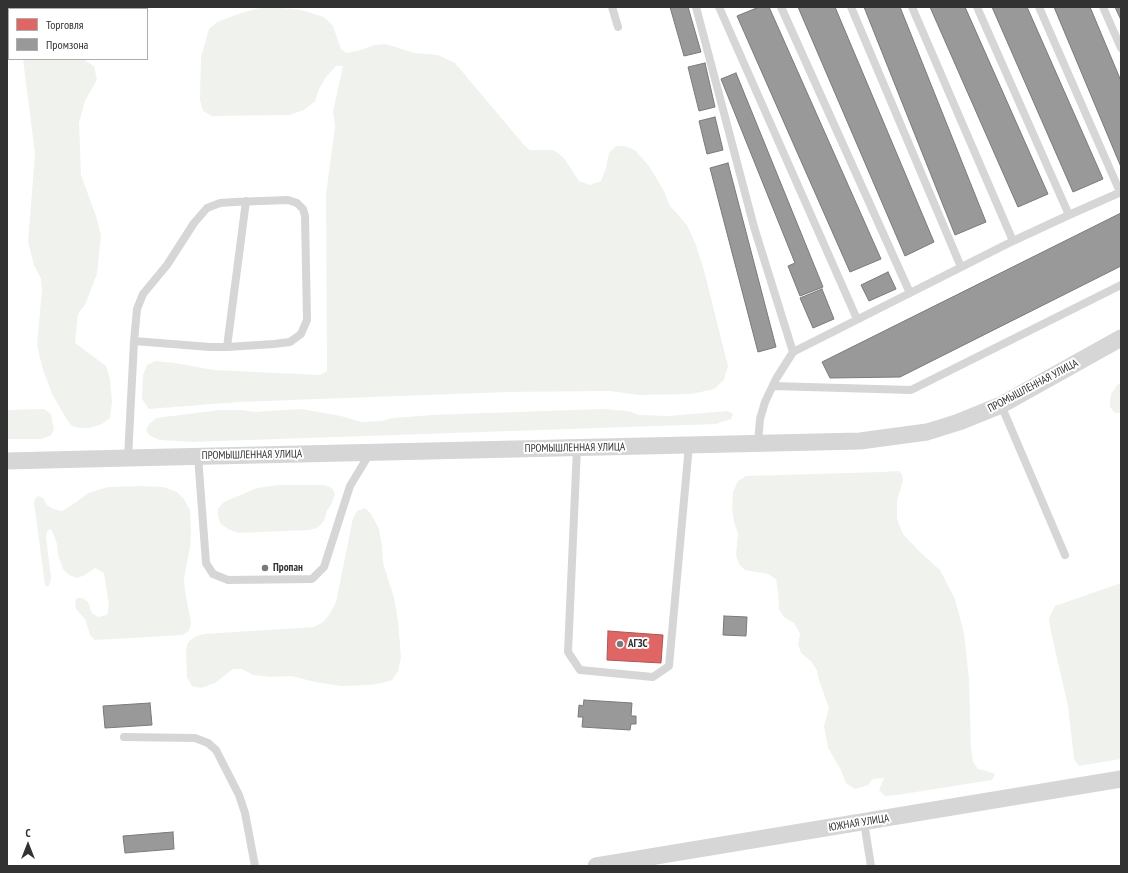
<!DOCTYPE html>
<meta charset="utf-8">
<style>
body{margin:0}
#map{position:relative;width:1128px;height:873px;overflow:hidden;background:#fff;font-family:"PT Sans Narrow",sans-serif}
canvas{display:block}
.frame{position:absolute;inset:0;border:8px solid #323232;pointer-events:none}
.legend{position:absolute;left:8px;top:8px;width:140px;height:52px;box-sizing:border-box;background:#fff;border:1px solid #adadad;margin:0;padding:5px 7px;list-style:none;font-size:12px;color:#323232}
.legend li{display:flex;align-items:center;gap:8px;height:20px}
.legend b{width:20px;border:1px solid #adadad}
.north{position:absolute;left:8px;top:825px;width:40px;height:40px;-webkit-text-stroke:3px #fff;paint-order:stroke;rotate:0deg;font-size:11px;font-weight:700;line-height:16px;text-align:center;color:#323232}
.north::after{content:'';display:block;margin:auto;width:14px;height:18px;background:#323232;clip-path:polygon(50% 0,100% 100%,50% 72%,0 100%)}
</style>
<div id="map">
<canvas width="1128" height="873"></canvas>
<div class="frame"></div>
<ul class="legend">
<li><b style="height:11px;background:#e06666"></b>Торговля</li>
<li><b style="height:11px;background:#999"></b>Промзона</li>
</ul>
<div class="north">С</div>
</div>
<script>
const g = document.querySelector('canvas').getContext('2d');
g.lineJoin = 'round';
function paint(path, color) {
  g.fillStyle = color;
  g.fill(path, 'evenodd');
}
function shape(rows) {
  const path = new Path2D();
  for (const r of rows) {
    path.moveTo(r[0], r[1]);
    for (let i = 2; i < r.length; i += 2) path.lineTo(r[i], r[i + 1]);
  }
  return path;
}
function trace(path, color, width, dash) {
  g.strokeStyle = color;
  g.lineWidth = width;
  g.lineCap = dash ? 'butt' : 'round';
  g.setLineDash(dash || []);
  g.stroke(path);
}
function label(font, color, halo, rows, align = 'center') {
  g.font = font + ' "PT Sans Narrow",sans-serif';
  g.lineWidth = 4;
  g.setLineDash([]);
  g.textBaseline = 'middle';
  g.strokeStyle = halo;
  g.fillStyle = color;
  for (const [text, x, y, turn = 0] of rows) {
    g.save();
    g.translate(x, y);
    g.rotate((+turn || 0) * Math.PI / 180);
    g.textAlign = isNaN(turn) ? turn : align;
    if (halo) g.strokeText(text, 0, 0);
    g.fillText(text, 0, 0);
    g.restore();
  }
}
paint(shape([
 [14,7,52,7,53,9,15,9],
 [263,7,274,7,301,10,324,17,333,26,341,49,347,53,361,50,374,45,386,44,414,53,438,55,455,63,524,145,530,150,554,150,564,158,579,181,590,185,601,181,606,168,609,153,616,146,625,146,635,150,649,166,663,189,670,206,687,225,696,245,705,274,728,366,724,380,714,389,692,394,639,395,609,391,508,392,239,402,149,409,142,399,143,375,147,365,155,361,175,363,214,370,321,375,327,371,326,195,335,126,333,111,343,66,336,66,326,77,319,89,315,101,304,110,289,115,212,116,203,111,200,100,201,57,209,29,217,22,241,13],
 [23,59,83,59,94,66,97,80,85,101,79,123,81,175,97,219,101,235,97,274,85,305,78,314,75,343,106,366,110,379,112,401,110,418,102,424,90,428,79,428,72,426,67,420,52,394,43,370,37,345,42,290,41,279,34,265,28,242,35,154],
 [1121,383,1121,413,1115,413,1110,407,1110,401,1111,394,1117,385],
 [44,409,51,414,54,430,51,435,42,439,7,439,7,410],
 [301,409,341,416,361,422,382,421,393,418,431,415,602,409,628,411,639,415,668,416,728,411,733,414,731,419,716,424,191,442,160,440,150,436,146,430,149,424,156,418,220,410,242,410,255,412],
 [899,471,902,474,903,480,897,501,897,519,903,534,921,553,940,570,955,599,964,633,969,679,971,747,973,762,978,769,987,771,995,774,992,780,897,795,885,796,879,790,884,778,873,779,868,785,855,789,846,783,840,768,828,748,824,726,829,708,818,677,817,670,811,661,801,653,798,644,800,634,794,623,785,618,779,610,778,592,776,579,768,574,745,570,739,564,736,555,738,534,734,522,732,508,733,492,738,481,746,476,881,472],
 [277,485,325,485,332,488,335,494,332,503,327,511,324,521,317,528,309,530,238,533,228,529,220,523,218,516,218,509,224,502,257,488],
 [142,486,163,487,177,492,184,499,190,510,191,530,190,548,184,578,185,591,191,623,189,631,183,635,95,640,90,635,85,619,76,609,75,602,77,598,82,598,88,602,92,613,98,617,107,615,109,605,104,573,95,568,85,575,77,578,69,575,63,569,58,555,57,544,53,533,50,529,47,531,46,537,51,577,50,583,48,587,45,585,34,503,35,499,38,496,43,498,47,505,53,509,62,511,75,503,88,493,108,487],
 [365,508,371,514,379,529,382,546,383,563,394,598,398,621,401,657,398,671,392,680,382,683,369,685,341,686,315,682,291,676,270,677,253,675,242,669,233,669,215,683,201,688,192,686,187,677,186,652,187,645,189,641,197,636,204,634,314,627,323,622,329,615,336,602,353,518,357,511],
 [1121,583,1121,759,1079,766,1074,759,1068,706,1051,632,1049,618,1055,606]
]), '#f0f3ed');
const shops = shape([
 [608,631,663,635,661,663,607,660,608,631]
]);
paint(shops, '#e06666');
trace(shops, '#ac5656', 1);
const industry = shape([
 [670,7,688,7,701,52,684,56,670,7],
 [759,7,769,7,881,259,850,272,737,16,759,7],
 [798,7,835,7,934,242,905,256,798,7],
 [864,7,900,7,986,222,955,235,864,7],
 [930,7,965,7,1048,194,1018,207,930,7],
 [992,7,1027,7,1103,179,1073,192,992,7],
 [1054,7,1090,7,1121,81,1121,167,1054,7],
 [1115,7,1121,7,1121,20,1115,7],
 [705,63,715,107,699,111,688,67,705,63],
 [736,73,823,287,800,296,788,266,795,263,721,79,736,73],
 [715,117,723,150,707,154,699,121,715,117],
 [728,163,776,347,758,352,710,168,728,163],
 [1121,213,1121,266,900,377,830,378,822,362,1121,213],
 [888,272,896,289,869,301,861,285,888,272],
 [822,289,834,319,813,328,800,298,822,289],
 [724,616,747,617,746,636,723,635,724,616],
 [584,700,632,703,631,716,636,716,636,724,631,724,630,730,582,727,583,717,578,717,579,705,583,706,584,700],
 [150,703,152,725,105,728,103,706,150,703],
 [173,832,174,849,125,853,123,836,173,832]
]);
paint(industry, '#999');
trace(industry, '#7a7a7a', 1);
trace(shape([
 [612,7,618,27],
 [696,7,754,227,793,352,776,379,765,402,760,419,758,443],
 [719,7,857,319],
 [781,7,910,293],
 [851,7,961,267],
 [912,7,1013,241],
 [977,7,1069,215],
 [1039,7,1120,192],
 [1103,7,1121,48],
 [227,347,246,201],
 [793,352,1013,241,1069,215,1121,192],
 [773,386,911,390,1121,285],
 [1001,405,1065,555],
 [577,448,568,652,580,670,653,677,669,666,689,445],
 [198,456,206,563,213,574,228,580,312,579,324,567,350,486,370,453],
 [128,458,134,341,137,309,143,294,167,265,194,223,207,208,220,203,234,202,288,200,297,203,303,209,305,216,307,320,301,334,290,342,274,344,227,347,210,347,134,341],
 [124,737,195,738,208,743,216,750,239,795,245,813,255,866],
 [864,822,871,866]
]), '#d6d6d6', 8);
trace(shape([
 [7,461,128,458,860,441,927,432,959,422,1001,405,1121,338],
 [596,866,1121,779]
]), '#d6d6d6', 17);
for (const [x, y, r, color] of [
 [265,568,4,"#7a7a7a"],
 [620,644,4,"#7a7a7a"]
]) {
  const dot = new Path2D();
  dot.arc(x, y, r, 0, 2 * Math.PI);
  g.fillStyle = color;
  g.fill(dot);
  trace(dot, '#fff', 1.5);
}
label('11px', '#323232', '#fff', [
 ["ПРОМЫШЛЕННАЯ УЛИЦА",1033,386,-28],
 ["ПРОМЫШЛЕННАЯ УЛИЦА",575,448,-1],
 ["ПРОМЫШЛЕННАЯ УЛИЦА",252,455,-1],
 ["ЮЖНАЯ УЛИЦА",859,823,-9]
]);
label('bold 11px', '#323232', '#fff', [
 ["Пропан",273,568],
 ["АГЗС",628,644]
], 'left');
</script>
